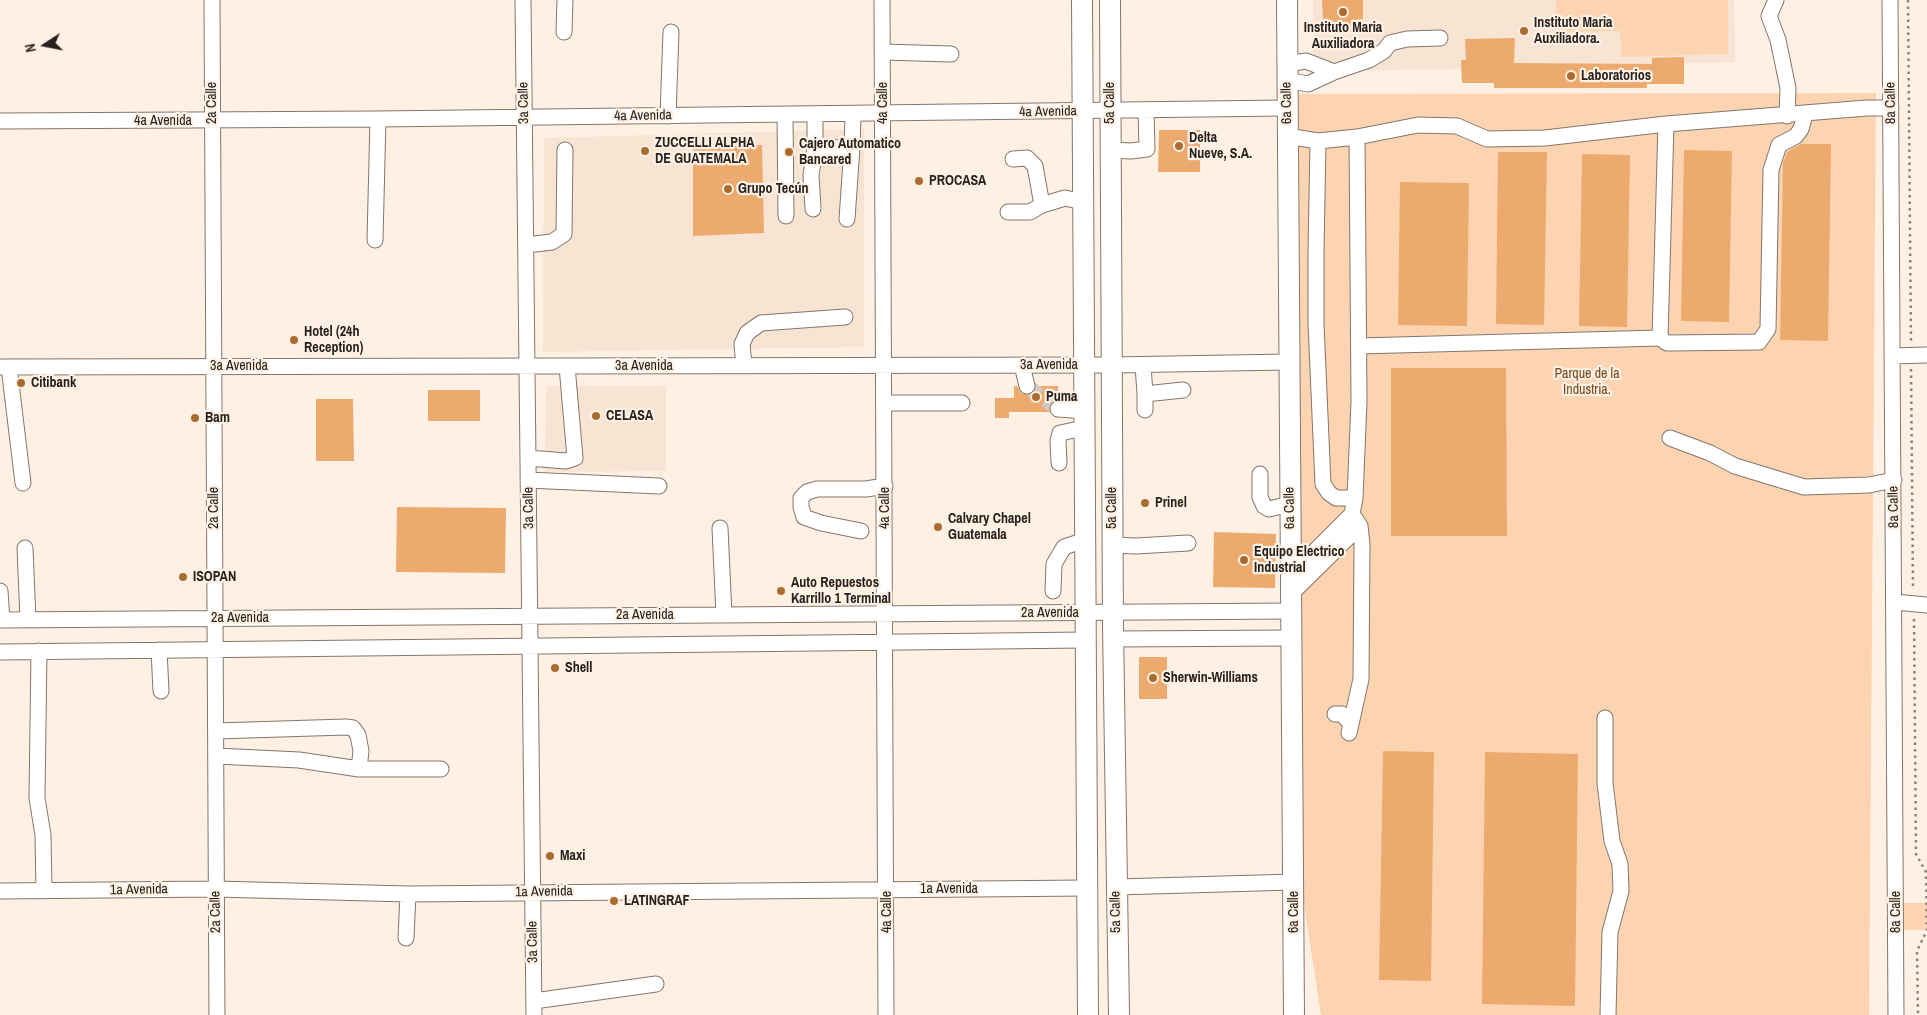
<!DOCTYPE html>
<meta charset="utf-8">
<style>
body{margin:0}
#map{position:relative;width:1927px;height:1015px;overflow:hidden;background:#fff0e4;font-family:"Archivo Narrow",sans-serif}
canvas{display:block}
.north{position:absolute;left:20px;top:20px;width:50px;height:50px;-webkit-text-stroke:4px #fff0e4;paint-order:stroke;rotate:259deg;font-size:14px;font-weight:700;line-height:20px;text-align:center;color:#26211d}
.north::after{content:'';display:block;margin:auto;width:18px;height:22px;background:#26211d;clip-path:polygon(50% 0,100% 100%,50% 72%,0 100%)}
</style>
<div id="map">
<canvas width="1927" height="1015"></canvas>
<div class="north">N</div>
</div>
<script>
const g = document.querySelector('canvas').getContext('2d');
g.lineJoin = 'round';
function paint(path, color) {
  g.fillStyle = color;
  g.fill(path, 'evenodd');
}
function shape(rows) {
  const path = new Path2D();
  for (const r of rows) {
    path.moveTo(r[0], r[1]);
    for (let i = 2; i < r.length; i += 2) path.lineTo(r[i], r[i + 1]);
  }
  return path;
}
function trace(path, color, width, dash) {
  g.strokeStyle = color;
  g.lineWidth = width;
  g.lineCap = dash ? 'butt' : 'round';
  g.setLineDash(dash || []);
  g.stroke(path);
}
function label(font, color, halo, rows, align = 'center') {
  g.font = font + ' "Archivo Narrow",sans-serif';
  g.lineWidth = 4.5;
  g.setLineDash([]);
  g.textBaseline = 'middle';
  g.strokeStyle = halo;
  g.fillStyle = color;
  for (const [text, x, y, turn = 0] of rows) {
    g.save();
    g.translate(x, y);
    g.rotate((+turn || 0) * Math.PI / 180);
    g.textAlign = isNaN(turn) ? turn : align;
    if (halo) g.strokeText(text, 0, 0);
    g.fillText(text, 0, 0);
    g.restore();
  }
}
paint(shape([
 [1313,0,1734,0,1735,62,1313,72],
 [864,129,864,347,543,352,544,138],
 [546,386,666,386,666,471,545,472]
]), '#f8e4d2');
paint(shape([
 [1556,0,1728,0,1728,54,1621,57,1620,25,1620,31,1555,32],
 [1876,93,1869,1015,1321,1015,1301,885,1299,94],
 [1902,903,1927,903,1927,930,1902,930]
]), '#fcd4b1');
paint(shape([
 [1322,0,1363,0,1363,19,1354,20,1356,29,1331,28,1330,20,1323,20],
 [1515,38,1514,63,1652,64,1652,58,1684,57,1684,84,1647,84,1647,88,1494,88,1494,83,1462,83,1461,60,1466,60,1465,39],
 [1159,130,1200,130,1200,172,1158,172],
 [1801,144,1831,144,1828,341,1780,340,1783,163,1787,152],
 [762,145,764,233,693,236,693,146],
 [1684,150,1732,151,1729,322,1681,321],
 [1498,152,1547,152,1544,325,1496,324],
 [1582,154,1630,155,1627,327,1579,326],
 [1400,182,1469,183,1467,326,1398,325],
 [1391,368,1506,368,1507,536,1391,536],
 [1014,386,1017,386,1021,393,1029,395,1034,392,1036,386,1058,386,1058,400,1051,403,1049,412,1009,412,1009,418,995,418,995,398,1014,398],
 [428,390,480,390,480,421,428,421],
 [316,399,353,399,354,461,316,461],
 [397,507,506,508,505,573,396,572],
 [1214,532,1276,534,1275,588,1213,587],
 [1139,657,1167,657,1167,699,1139,699],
 [1383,751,1434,752,1431,981,1379,980],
 [1485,752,1578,754,1575,1006,1482,1004]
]), '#edaa6e');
trace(shape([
 [1027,386,1058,409]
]), '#d4c7bc', 15, [15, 8]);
const minor = shape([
 [212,0,217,1015],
 [523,0,534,1015],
 [882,0,886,1015],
 [1776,0,1769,16,1778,40,1788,88,1787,116],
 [1890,0,1896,1015],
 [564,32,565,0],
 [883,52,951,54],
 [1286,64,1306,61,1334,72,1369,60,1384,51,1390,43,1407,39,1440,38],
 [1286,80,1308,84,1334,72],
 [785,115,786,216],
 [668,116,671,32],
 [0,121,378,119,1286,108],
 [1666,124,1660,338,1667,343,1759,342,1768,329,1771,170,1779,145,1796,136,1801,129,1805,115],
 [1287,136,1318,141],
 [1357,137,1418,125,1457,126,1487,139,1545,138,1666,124,1867,108,1891,108],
 [852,147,853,114],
 [815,149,852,147,847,219],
 [1110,150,1131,151,1147,149,1146,110],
 [1013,159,1027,158,1035,166,1042,205],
 [813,209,811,175,815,149,815,115],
 [1008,212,1030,212,1042,205,1065,198,1083,202],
 [375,240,378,119],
 [526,245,552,242,564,234,565,150],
 [1359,346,1660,338],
 [1893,356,1927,355],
 [1022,365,1027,386],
 [1143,365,1145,394,1183,390],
 [744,366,742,344,747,333,761,323,845,317],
 [0,367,1111,365,1288,362],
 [9,367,23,483],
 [884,403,962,403],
 [1058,409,1085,411],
 [1145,410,1145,394],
 [1670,438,1710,453,1735,466,1804,487,1869,485,1894,480],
 [528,458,566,461,575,458,567,366],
 [1059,463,1058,441,1060,433,1084,428],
 [1260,474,1260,497,1264,506,1269,509,1290,504],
 [528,480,659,486],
 [720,528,724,615],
 [861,531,821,523,804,517,801,507,801,498,807,492,817,489,866,489,885,486],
 [1112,545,1136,546,1188,543],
 [25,548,28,620],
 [1290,576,1352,514,1355,498,1359,402,1357,137,1318,141,1316,252,1316,324,1323,484,1329,493,1336,498,1355,498],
 [0,591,2,620],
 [1053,591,1054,564,1064,547,1085,540],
 [1291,594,1360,526],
 [1895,602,1927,605],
 [0,620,1291,611],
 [1113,639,1291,638],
 [159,650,161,691],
 [39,651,37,798,43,835,44,891],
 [0,652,1086,640],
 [1335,714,1342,714,1351,724],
 [1605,718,1605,783,1612,841,1620,864,1621,891,1610,932,1608,1015],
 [216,731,346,727,353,728,358,735,361,751,359,769,299,760,216,756],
 [1349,733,1361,679,1362,544,1360,526,1352,514],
 [359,769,441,769],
 [1116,887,1294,882],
 [0,891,216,889,408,894,1087,888],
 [406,938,408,894],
 [534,1001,656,984]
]);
const major = shape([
 [1082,0,1088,1015],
 [1110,0,1113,626,1119,1015],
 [1287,0,1294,1015]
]);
trace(minor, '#83766b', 17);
trace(major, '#83766b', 22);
trace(shape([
 [1908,0,1911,341],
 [1911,369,1913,588],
 [1914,619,1916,854,1926,872,1927,930,1917,951,1918,1015]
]), '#8b817a', 2.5, [2.5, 4]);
trace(minor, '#fff', 15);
trace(major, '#fff', 20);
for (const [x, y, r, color] of [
 [1343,12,5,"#aa6d31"],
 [1524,31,5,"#aa6d31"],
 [1571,76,5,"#aa6d31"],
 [1179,146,5,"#aa6d31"],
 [645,151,5,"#aa6d31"],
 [789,152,5,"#aa6d31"],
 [919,181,5,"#aa6d31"],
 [728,189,5,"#aa6d31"],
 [294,340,5,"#aa6d31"],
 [21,383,5,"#aa6d31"],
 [1036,397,5,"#aa6d31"],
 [596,416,5,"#aa6d31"],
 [195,418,5,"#aa6d31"],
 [1145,503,5,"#aa6d31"],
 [938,527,5,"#aa6d31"],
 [1244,560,5,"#aa6d31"],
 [183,577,5,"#aa6d31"],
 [781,591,5,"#aa6d31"],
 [555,668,5,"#aa6d31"],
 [1153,678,5,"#aa6d31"],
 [550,856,5,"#aa6d31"],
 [614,901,5,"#aa6d31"]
]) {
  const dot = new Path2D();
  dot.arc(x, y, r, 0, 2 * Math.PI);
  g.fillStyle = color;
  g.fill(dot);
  trace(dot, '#fff0e4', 2);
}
label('bold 14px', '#26211d', '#fff0e4', [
 ["Instituto Maria",1534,23],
 ["Auxiliadora.",1534,39],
 ["Instituto Maria",1343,28,"center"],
 ["Auxiliadora",1343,44,"center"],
 ["Laboratorios",1581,76],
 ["Delta",1189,138],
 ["Nueve, S.A.",1189,154],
 ["ZUCCELLI ALPHA",655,143],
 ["DE GUATEMALA",655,159],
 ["Cajero Automatico",799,144],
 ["Bancared",799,160],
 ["PROCASA",929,181],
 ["Grupo Tecún",738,189],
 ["Hotel (24h",304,332],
 ["Reception)",304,348],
 ["Citibank",31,383],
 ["Puma",1046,397],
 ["CELASA",606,416],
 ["Bam",205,418],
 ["Prinel",1155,503],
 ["Calvary Chapel",948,519],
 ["Guatemala",948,535],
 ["Equipo Electrico",1254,552],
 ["Industrial",1254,568],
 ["ISOPAN",193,577],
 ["Auto Repuestos",791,583],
 ["Karrillo 1 Terminal",791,599],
 ["Shell",565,668],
 ["Sherwin-Williams",1163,678],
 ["Maxi",560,856],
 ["LATINGRAF",624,901]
], 'left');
label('14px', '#26211d', '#fff0e4', [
 ["2a Calle",212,103,-90],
 ["3a Calle",524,103,-91],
 ["4a Calle",883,103,-90],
 ["5a Calle",1110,103,-90],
 ["6a Calle",1287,103,-91],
 ["8a Calle",1891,103,-91],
 ["4a Avenida",1048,112,-1],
 ["4a Avenida",643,116,-1],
 ["4a Avenida",163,121],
 ["3a Avenida",1049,365],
 ["3a Avenida",239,366],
 ["3a Avenida",644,366],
 ["8a Calle",1894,507,-91],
 ["2a Calle",214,508,-90],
 ["3a Calle",529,508,-91],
 ["4a Calle",885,508,-90],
 ["5a Calle",1112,508,-90],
 ["6a Calle",1290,508,-91],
 ["2a Avenida",1050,613],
 ["2a Avenida",645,615],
 ["2a Avenida",240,618],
 ["1a Avenida",949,889],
 ["1a Avenida",139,890,-1],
 ["1a Avenida",544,892,-1],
 ["2a Calle",216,912,-91],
 ["4a Calle",887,912,-90],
 ["5a Calle",1116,912,-91],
 ["6a Calle",1294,912,-90],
 ["8a Calle",1896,912,-90],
 ["3a Calle",533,942,-91]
]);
label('14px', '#74481c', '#fff0e4', [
 ["Parque de la",1587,374],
 ["Industria.",1587,390]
]);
</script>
